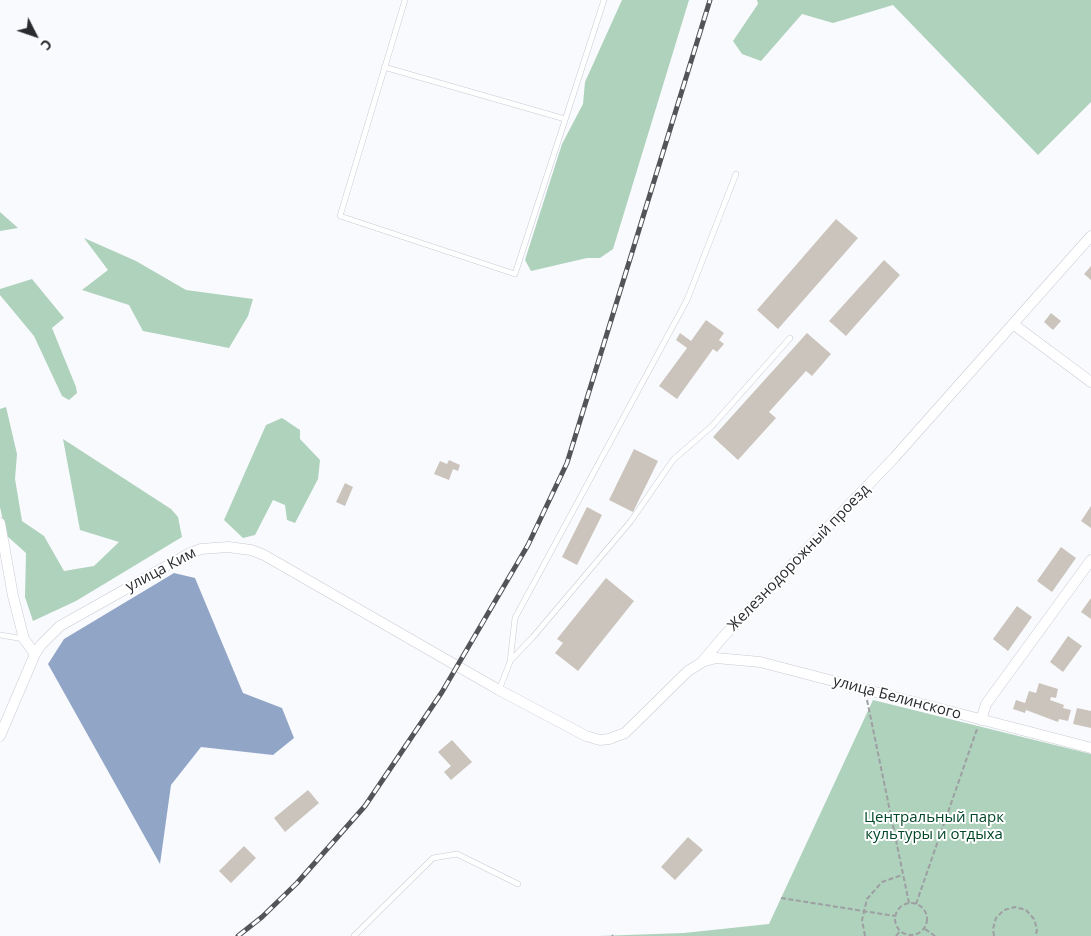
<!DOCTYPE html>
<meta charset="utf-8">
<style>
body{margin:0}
#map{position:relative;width:1091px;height:936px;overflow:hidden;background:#f9fafe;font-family:"Open Sans",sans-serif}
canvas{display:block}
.north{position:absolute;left:10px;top:10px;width:50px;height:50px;-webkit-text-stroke:4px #fff;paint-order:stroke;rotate:131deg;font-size:14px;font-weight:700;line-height:20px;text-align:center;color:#292b2e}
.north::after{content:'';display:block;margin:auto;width:18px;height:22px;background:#292b2e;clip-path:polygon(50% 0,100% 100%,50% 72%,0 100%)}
</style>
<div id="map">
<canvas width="1091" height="936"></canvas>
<div class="north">С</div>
</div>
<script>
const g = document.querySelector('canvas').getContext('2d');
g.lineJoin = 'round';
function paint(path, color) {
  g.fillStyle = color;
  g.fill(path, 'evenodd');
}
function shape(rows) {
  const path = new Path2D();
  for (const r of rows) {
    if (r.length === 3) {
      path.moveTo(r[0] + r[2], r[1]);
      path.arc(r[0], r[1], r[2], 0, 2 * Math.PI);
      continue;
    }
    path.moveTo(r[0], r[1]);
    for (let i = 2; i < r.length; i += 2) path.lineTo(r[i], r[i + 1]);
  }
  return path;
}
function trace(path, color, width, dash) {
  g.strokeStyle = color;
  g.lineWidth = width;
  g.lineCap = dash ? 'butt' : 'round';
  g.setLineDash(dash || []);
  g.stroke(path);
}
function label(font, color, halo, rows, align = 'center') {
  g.font = font + ' "Open Sans",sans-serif';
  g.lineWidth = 4;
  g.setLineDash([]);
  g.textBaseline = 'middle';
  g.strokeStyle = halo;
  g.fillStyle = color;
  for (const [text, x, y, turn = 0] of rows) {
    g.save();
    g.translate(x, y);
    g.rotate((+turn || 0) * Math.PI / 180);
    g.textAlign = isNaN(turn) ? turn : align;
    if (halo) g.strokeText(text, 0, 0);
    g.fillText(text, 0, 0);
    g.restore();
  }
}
paint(shape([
 [622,0,689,0,613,249,600,258,587,258,531,271,525,260,562,144,583,104,585,82],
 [757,0,1091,0,1091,102,1038,155,893,5,833,23,802,14,761,61,742,54,733,41,758,4],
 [0,212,18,228,0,231],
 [84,238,136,261,186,290,253,299,248,316,229,348,143,331,129,305,82,290,108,270],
 [32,279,64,318,52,328,76,387,77,393,69,400,62,396,34,336,0,295,0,289],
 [6,407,17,454,15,479,22,521,44,536,64,571,94,566,119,542,80,530,63,439,171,509,178,517,182,537,76,601,33,621,25,597,26,553,6,535,0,507,0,409],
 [282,418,300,430,300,439,320,460,318,479,295,523,287,520,285,505,273,500,255,535,243,538,224,520,266,425],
 [873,700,1091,754,1091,936,598,936,684,933,769,924]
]), '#aed2bb');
paint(shape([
 [174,573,195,578,243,693,282,708,294,738,273,755,201,747,171,785,160,864,48,664,64,639]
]), '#91a6c7');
paint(shape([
 [836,219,858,238,778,329,757,310],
 [884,260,900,275,846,336,829,321],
 [1091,266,1091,280,1084,274],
 [1051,313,1061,321,1053,330,1044,322],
 [706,320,724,333,719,340,724,344,717,352,713,349,677,399,659,386,687,348,676,340,680,333,691,341],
 [807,333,831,354,812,376,806,371,769,412,776,418,738,460,713,437],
 [634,449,658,461,633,512,609,500],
 [449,460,460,465,458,471,453,469,449,480,434,474,440,461,447,464],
 [345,483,353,487,345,506,336,502],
 [1091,506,1091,528,1081,521],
 [587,507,602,515,577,565,562,557],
 [1061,547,1076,558,1052,592,1037,581],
 [606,578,634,601,578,671,555,653,563,643,557,639],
 [1091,598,1091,619,1081,612],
 [1017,606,1032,617,1008,651,993,639],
 [1068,636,1082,646,1063,672,1050,662],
 [1039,683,1058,689,1056,698,1051,697,1050,700,1064,705,1063,708,1071,710,1068,721,1059,719,1058,722,1026,710,1025,713,1013,709,1016,700,1025,703,1029,691,1036,693],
 [1077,708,1091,711,1091,728,1073,724],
 [452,740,472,762,451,780,444,772,451,766,438,752],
 [308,790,319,803,285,832,274,818],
 [688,837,703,850,675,880,661,867],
 [244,846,256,858,231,883,219,871]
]), '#cbc4bc');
const service = shape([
 [405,0,340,216,515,274,604,0],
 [384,67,565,119],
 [0,635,24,639],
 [510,661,533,637,631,521,673,460,712,426,790,338],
 [499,690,510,662,515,618,687,300,736,174],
 [354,936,433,858,457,854,518,884]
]);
const minor = shape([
 [1013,324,1091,382],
 [0,523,13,596,24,639,35,654],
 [702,662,716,658,760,662,1091,748],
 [981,720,986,704,1091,560],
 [0,736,35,654,41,645,60,626,188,554,201,549,228,547,251,550,264,555,499,690,586,736,600,740,609,739,625,733,688,671,701,663,723,637,894,458,1091,236]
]);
trace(service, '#c7cbd4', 6);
trace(minor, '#c7cbd4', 11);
trace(shape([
 [867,700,909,903],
 [781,898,895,916],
 [911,919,16],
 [916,904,977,729],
 [925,929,935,936],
 [612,936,613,935],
 [865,936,862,920,867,899,882,882,902,875],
 [896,936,900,931],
 [994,936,993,929,996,918,1004,910,1015,907,1026,910,1034,919,1037,929,1036,936]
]), '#9e9fa3', 2, [5, 2.5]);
trace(service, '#fff', 5);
trace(minor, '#fff', 10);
const rail = shape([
 [238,936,262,917,297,883,365,806,442,692,528,545,567,463,710,0]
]);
trace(rail, '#535458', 5);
trace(rail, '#fff', 3, [9]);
label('15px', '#292b2e', '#fff', [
 ["Железнодорожный проезд",799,558,-46],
 ["улица Ким",161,570,-28],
 ["улица Белинского",897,698,15]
]);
label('15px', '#004627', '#fff', [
 ["Центральный парк",934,818],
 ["культуры и отдыха",934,835]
]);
</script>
